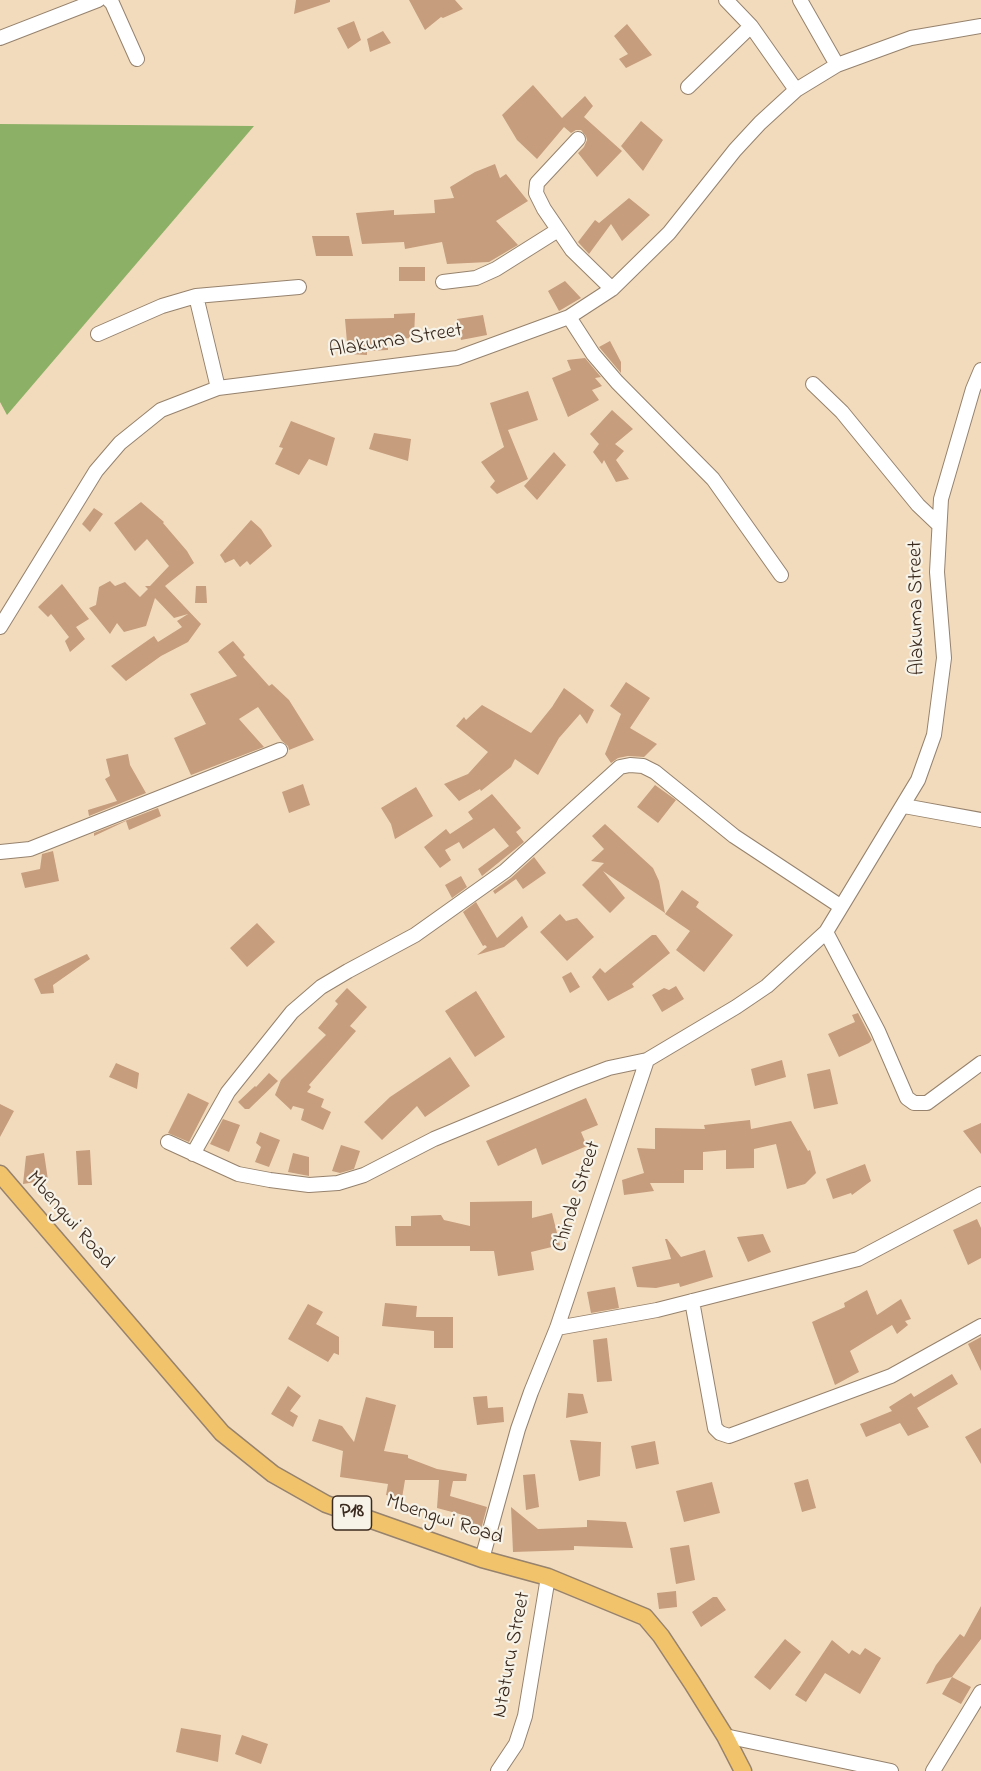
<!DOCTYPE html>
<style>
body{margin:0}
canvas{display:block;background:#f2dbbc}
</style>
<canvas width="981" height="1771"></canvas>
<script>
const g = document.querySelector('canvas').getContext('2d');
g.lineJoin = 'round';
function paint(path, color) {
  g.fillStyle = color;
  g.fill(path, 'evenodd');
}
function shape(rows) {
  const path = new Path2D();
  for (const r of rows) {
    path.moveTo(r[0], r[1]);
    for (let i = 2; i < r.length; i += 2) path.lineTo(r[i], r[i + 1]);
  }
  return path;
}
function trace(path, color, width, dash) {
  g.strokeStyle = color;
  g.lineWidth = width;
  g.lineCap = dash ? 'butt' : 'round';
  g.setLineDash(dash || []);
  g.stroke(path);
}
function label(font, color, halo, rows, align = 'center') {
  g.font = font + ' "Indie Flower",sans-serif';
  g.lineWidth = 4.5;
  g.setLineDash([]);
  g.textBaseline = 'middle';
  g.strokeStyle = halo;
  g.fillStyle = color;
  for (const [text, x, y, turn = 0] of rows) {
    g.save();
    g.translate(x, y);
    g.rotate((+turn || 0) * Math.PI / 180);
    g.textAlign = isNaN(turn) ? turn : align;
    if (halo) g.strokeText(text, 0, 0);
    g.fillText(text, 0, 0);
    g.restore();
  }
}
paint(shape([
 [0,124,254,126,7,415,0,402]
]), '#8cb065');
paint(shape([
 [296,0,330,0,330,2,294,14],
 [409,0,455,0,463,9,443,18,441,17,425,30],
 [354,21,361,40,348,49,337,28],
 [627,24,652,55,626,68,619,59,628,54,614,36],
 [383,31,391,43,370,52,367,39],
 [533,85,562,118,585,96,593,106,584,117,622,151,597,177,578,153,584,147,587,140,586,136,581,130,576,130,571,133,564,127,537,159,517,140,502,115],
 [641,121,663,140,643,171,621,146],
 [495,164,500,178,506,174,528,201,496,221,518,245,511,249,489,262,447,264,442,242,405,249,404,242,362,244,356,213,394,210,394,215,435,213,434,200,454,198,450,187,475,172],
 [629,198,650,215,622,241,611,224,589,254,578,242,595,220,599,223],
 [312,236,349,236,353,256,316,256],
 [399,267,425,267,425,281,399,281],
 [565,281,581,298,559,311,548,291],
 [415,313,414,338,388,339,388,350,367,351,367,355,348,354,345,319,394,318,394,314],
 [483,315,487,335,461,340,457,319],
 [610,341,621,362,621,373,599,347],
 [585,358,601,377,595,378,602,386,592,390,599,400,568,417,552,378,571,370,567,360],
 [528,391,538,420,508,430,528,479,497,494,490,487,495,481,481,462,504,447,490,403],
 [612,410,633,429,615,444,624,451,616,460,629,479,616,482,604,460,602,464,593,452,599,444,590,434],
 [291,421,335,438,327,466,309,459,299,475,275,464,283,448,279,447],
 [374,433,411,439,408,461,369,449],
 [554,452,566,465,537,500,524,486],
 [141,502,164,522,163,523,187,551,194,563,165,586,201,624,188,642,161,656,126,681,111,666,154,636,158,642,182,627,177,621,188,614,174,618,155,598,146,626,124,632,117,623,110,634,89,608,96,605,99,587,110,581,115,586,125,582,140,597,148,589,145,586,150,586,169,566,147,539,135,551,114,523],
 [94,508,103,514,90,532,82,524],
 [251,520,261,529,272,546,250,565,247,561,240,567,234,559,225,563,220,555],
 [62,584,89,619,76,627,85,639,70,652,65,641,69,637,51,614,48,617,38,607],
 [196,586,206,586,207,603,195,603],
 [233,641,245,655,243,657,269,686,272,684,289,700,314,740,289,750,288,746,282,741,258,707,239,719,264,747,191,775,174,738,206,724,190,694,237,676,218,652],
 [626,682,650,698,630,728,657,744,644,757,628,756,618,758,611,763,605,754,621,714,610,706],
 [564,688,594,710,587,724,580,714,559,738,538,775,515,759,511,767,481,791,480,789,459,801,444,784,468,774,488,752,456,726,464,717,466,720,482,705,531,733,552,707],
 [128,754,130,765,146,793,89,816,88,810,117,801,105,779,110,776,106,759],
 [303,784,310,805,289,813,282,792],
 [655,785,676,800,658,823,637,807],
 [416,787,433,816,395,839,391,824,381,808],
 [492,794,521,828,516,832,524,842,482,876,478,869,509,846,494,828,463,849,459,842,445,850,451,860,440,868,424,847,446,829,450,834,473,819,468,812],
 [158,808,161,816,129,830,126,821,94,836,94,833],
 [605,824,653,868,659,881,665,913,603,871,625,898,610,913,582,885,604,863,591,861,604,849,592,836],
 [53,851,59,881,25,888,21,873,40,869,42,854],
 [534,857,546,873,523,889,516,879,495,894,493,891,511,878],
 [461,876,467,887,452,898,445,885],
 [682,890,699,902,696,907,733,935,704,972,676,950,690,931,665,914],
 [476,902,497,938,522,916,528,927,504,947,477,955,487,947,485,945,483,946,463,912],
 [560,914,566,921,577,918,594,937,567,961,540,932],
 [257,923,275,942,247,967,230,948],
 [652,935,656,935,670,953,632,984,634,987,608,1001,592,977,600,968,605,973],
 [87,954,90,959,53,985,54,993,41,994,34,979],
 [571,972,580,987,570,993,562,977],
 [676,986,684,999,662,1012,652,995,664,988,669,990],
 [347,988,367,1007,350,1026,356,1031,309,1085,311,1087,307,1092,324,1099,321,1107,331,1112,323,1130,301,1120,304,1109,293,1106,291,1110,275,1095,281,1080,326,1035,318,1028,338,1004,335,1001],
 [476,991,505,1037,475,1057,445,1011],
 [858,1013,872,1040,869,1043,839,1057,828,1034,855,1022,852,1015],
 [450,1057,470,1086,425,1117,417,1106,382,1140,364,1122,390,1097],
 [782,1060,786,1077,755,1086,751,1069],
 [116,1063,139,1073,137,1089,109,1077],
 [830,1069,838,1104,814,1109,807,1074],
 [269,1073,278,1081,249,1109,245,1109,238,1102,255,1086,256,1087],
 [188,1093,209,1103,189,1142,168,1133],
 [586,1098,598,1125,581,1132,587,1146,542,1165,536,1148,498,1166,486,1141],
 [0,1104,14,1111,0,1137],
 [223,1119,240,1125,229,1152,210,1144],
 [750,1120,751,1129,791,1121,808,1151,810,1150,816,1173,805,1184,787,1189,776,1144,754,1149,754,1168,726,1169,726,1150,703,1152,703,1170,684,1170,684,1183,650,1183,654,1191,624,1195,622,1180,644,1173,637,1148,655,1149,655,1128,705,1129,704,1125],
 [981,1123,981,1154,963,1131],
 [260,1132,280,1140,269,1167,255,1162,261,1147,256,1143],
 [341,1145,360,1151,354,1169,340,1173,332,1171],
 [90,1150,92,1185,78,1185,76,1151],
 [44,1153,48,1180,23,1184,26,1156],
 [293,1153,309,1157,309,1176,288,1172],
 [865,1164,871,1181,852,1195,851,1193,833,1199,826,1179],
 [532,1201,532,1218,552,1213,560,1245,531,1252,534,1270,498,1276,494,1251,470,1251,470,1246,396,1246,395,1226,411,1226,411,1216,441,1215,444,1220,470,1226,470,1202],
 [977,1219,981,1228,981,1258,968,1265,953,1230],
 [763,1234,771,1252,748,1262,737,1237],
 [665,1239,667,1239,681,1257,705,1250,713,1277,680,1287,679,1283,656,1288,637,1287,632,1267,671,1259],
 [615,1287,619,1308,591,1313,587,1292],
 [867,1290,877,1315,901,1299,911,1319,905,1321,908,1325,897,1334,892,1325,850,1351,859,1372,835,1385,812,1322,845,1307,844,1303],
 [385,1303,417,1306,416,1317,453,1317,453,1348,434,1348,434,1331,382,1326],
 [308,1304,323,1312,316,1324,339,1337,339,1355,334,1353,328,1362,288,1339],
 [981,1337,981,1371,968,1344],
 [607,1338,612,1381,597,1382,593,1340],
 [952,1374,958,1384,917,1408,929,1427,908,1436,900,1423,866,1437,860,1424,892,1411,889,1407,911,1393,914,1397],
 [288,1386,301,1396,290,1411,298,1416,293,1427,271,1414],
 [568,1393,583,1394,588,1413,566,1418],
 [487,1396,488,1408,503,1407,504,1422,477,1425,473,1397],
 [366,1397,396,1405,384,1451,408,1455,408,1458,437,1469,467,1474,466,1481,453,1481,450,1496,487,1507,480,1533,467,1529,471,1517,437,1508,439,1480,405,1480,402,1498,386,1495,388,1484,340,1477,343,1451,312,1441,319,1419,342,1426,354,1442],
 [981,1428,981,1464,965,1437],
 [570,1440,601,1442,600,1476,579,1481],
 [655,1441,659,1464,636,1469,631,1446],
 [535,1474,539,1507,526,1510,523,1475],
 [808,1479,816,1508,802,1512,794,1483],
 [712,1482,720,1513,684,1522,676,1491],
 [511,1507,538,1529,587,1527,587,1520,626,1522,633,1548,574,1546,574,1550,513,1552],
 [689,1545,695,1580,676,1584,670,1548],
 [676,1591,677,1607,659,1609,657,1593],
 [713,1597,717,1597,726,1610,701,1627,692,1612],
 [981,1606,981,1639,952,1677,926,1684,936,1665,960,1634,964,1637],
 [785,1639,801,1652,770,1690,754,1677],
 [832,1640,849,1654,852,1650,860,1655,865,1648,881,1658,860,1694,825,1673,806,1702,795,1695],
 [952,1677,971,1687,961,1704,942,1694],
 [181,1728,221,1735,218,1762,176,1752],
 [242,1735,268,1744,261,1764,235,1754]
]), '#c69d7d');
const minor = shape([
 [109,0,112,3,137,59],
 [726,0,751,26,796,90],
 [800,0,837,65],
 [0,38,98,0],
 [688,87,751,26],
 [578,139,537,183,536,193,544,209,572,250,612,289],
 [443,282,476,278,496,269,558,230],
 [196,296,218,388],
 [569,317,593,354,617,382,713,479,781,575],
 [98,334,162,306,196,296,299,287],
 [813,384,842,412,918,505,939,525],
 [0,627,96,471,120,443,161,410,218,388,457,358,569,317,612,289,669,233,735,150,760,123,796,90,837,65,911,38,981,26],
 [904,806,981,820],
 [0,852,30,849,280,750],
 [826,932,878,1031,907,1098,914,1103,927,1103,981,1063],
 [168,1142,238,1174,270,1180,309,1185,338,1183,364,1175,434,1139,572,1082,609,1068,647,1060],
 [193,1154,228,1092,292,1012,321,987,348,971,415,935,505,871,620,767,630,765,643,766,655,772,734,836,840,906],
 [692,1301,715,1428,720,1433,729,1436,891,1376,981,1326],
 [557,1328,657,1310,858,1259,981,1194],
 [482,1559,518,1429,531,1392,557,1328,647,1060,736,1007,767,986,826,932,918,780,934,735,944,658,937,572,941,499,973,389,981,370],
 [725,1736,891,1771],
 [498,1771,516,1744,525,1716,548,1577],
 [933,1771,981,1692]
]);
const major = shape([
 [0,1174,222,1433,273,1474,326,1504,482,1559,548,1577,645,1617,661,1636,692,1683,725,1736,743,1771]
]);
trace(minor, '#96826d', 16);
trace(major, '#96826d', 19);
trace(minor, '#fff', 14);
trace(major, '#f1c36a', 16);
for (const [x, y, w] of [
 [352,1513,39]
]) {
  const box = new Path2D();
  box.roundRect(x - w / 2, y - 17, w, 34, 4.5);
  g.fillStyle = '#f7f3e8';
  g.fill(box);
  trace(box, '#3b2a1e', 1.5);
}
label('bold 20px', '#3b2a1e', null, [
 ["P18",352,1513]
]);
label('21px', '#3b2a1e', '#f7f3e8', [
 ["Alakuma Street",396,342,-9],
 ["Alakuma Street",918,608,-91],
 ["Chinde Street",578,1197,-72],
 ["Mbengwi Road",69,1221,49],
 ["Mbengwi Road",444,1521,18],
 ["Ntaturu Street",513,1655,-79]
]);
</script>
